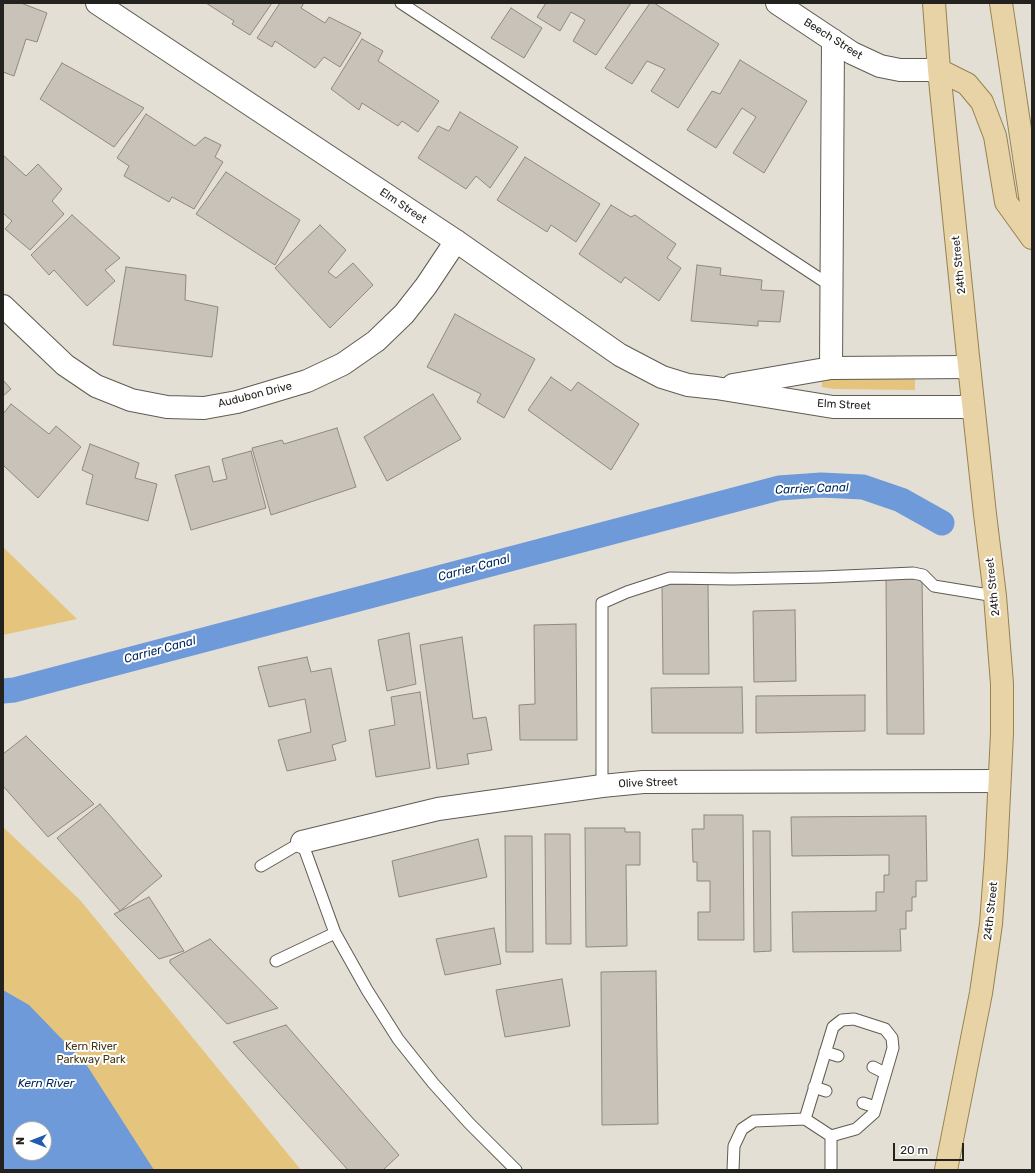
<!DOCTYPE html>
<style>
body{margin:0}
#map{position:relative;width:1035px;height:1173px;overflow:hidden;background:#e4dfd4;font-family:Rubik,sans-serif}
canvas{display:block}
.frame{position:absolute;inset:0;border:4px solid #24221e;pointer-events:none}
.north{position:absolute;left:12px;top:1121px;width:40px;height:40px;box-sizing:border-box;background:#fff;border:1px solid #a7a7a5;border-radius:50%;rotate:270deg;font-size:11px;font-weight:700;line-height:16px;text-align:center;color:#24221e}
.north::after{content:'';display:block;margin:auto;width:14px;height:18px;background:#215cae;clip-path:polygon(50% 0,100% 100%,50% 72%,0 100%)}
.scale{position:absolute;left:893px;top:1143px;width:71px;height:18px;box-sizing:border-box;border:2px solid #24221e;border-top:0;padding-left:5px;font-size:12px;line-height:14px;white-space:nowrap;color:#24221e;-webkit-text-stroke:3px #fff;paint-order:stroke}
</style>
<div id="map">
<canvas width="1035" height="1173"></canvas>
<div class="frame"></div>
<div class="north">N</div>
<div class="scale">20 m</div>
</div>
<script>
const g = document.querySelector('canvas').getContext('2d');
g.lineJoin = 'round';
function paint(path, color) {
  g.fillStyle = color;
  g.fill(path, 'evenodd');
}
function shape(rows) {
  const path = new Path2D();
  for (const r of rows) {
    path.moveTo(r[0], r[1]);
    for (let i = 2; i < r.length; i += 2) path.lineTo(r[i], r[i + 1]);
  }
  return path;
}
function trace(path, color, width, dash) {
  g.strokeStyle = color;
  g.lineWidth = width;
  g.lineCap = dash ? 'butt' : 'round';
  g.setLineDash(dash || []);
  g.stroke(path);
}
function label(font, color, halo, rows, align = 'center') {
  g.font = font + ' Rubik,sans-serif';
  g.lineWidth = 4;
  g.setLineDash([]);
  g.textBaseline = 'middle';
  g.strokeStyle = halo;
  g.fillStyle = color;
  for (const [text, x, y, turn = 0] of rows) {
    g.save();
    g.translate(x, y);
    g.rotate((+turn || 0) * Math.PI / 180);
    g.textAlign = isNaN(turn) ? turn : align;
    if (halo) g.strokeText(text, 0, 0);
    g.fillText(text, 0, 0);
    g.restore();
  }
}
paint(shape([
 [834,378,915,378,915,390,834,389,822,387,822,379],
 [3,547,77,619,3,635],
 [3,827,80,900,301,1170,3,1170],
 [20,1129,44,1129,44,1153,20,1153]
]), '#e5c47d');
paint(shape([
 [3,990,29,1005,86,1064,154,1170,3,1170],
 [20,1129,44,1129,44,1153,20,1153]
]), '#6e9ad9');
trace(shape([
 [3,691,14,690,779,488,821,485,863,487,901,500,942,523]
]), '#6e9ad9', 25);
const building = shape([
 [3,3,21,3,47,13,37,42,26,39,14,76,3,72,3,3],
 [206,3,272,3,250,35,232,24,234,21,206,3],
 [280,3,304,3,301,8,325,23,329,17,361,33,340,67,324,57,315,68,275,41,272,47,257,38,280,3],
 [546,3,631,3,596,55,573,41,585,20,571,12,560,31,537,17,546,3],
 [650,3,654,3,719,44,678,108,651,91,665,69,647,61,632,84,605,68,650,3],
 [511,8,542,28,524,58,491,38,511,8],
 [362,39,383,51,378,61,439,101,418,132,402,121,398,126,362,103,359,110,331,89,362,39],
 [740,60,807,101,764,173,733,153,756,117,742,108,716,148,687,130,712,91,720,94,740,60],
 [62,63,144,108,114,147,40,99,62,63],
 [460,112,518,147,490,188,476,176,466,189,418,158,438,126,449,131,460,112],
 [146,114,195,146,205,137,221,145,215,157,223,162,194,209,172,197,169,202,124,176,129,166,117,158,146,114],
 [3,155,26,176,38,164,62,189,52,201,64,214,30,250,5,229,12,221,3,213,3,155],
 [525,157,600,204,576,242,551,225,547,232,497,200,525,157],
 [226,172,300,220,275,265,196,214,226,172],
 [611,205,631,217,635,215,676,244,667,258,681,268,659,301,625,277,621,283,579,254,611,205],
 [72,215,120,258,105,270,115,281,87,306,54,270,49,275,31,255,72,215],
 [320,225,346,250,328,272,336,278,353,263,373,285,330,328,275,268,320,225],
 [697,265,721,268,720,275,762,280,761,290,784,291,780,322,758,321,758,326,691,321,697,265],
 [126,267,186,275,185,300,218,307,212,357,113,345,126,267],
 [455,314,535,359,504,418,477,402,481,394,427,367,455,314],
 [551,377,571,391,578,382,639,424,611,470,528,410,551,377],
 [3,380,11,389,3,396,3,380],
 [433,394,461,439,387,481,364,437,433,394],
 [11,404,49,434,56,426,81,447,38,498,3,465,3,414,11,404],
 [337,428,356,487,271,515,252,448,282,440,284,444,337,428],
 [90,444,139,463,135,478,157,484,148,521,86,504,93,475,82,470,90,444],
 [251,451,266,508,191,530,175,475,209,466,213,482,227,479,222,459,251,451],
 [886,576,922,576,924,734,887,734,886,576],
 [662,584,708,584,709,674,663,674,662,584],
 [795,610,796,681,754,682,753,611,795,610],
 [576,624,577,740,520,740,519,705,535,704,534,625,576,624],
 [409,633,416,684,387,691,378,640,409,633],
 [462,637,473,719,486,717,492,750,467,754,469,764,437,769,420,645,462,637],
 [307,657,311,672,331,668,346,741,332,745,336,760,287,771,278,740,311,732,305,699,269,707,258,667,307,657],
 [742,687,743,733,652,733,651,688,742,687],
 [420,692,430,768,376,777,369,730,395,725,391,697,420,692],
 [865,695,865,731,756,733,756,696,865,695],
 [26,736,94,804,48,837,3,786,3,754,26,736],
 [100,804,162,876,120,911,57,838,100,804],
 [704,815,743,815,744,940,698,940,698,912,710,912,710,881,697,881,697,862,693,862,692,829,704,829,704,815],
 [926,816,927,881,916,881,916,897,912,897,912,911,906,911,906,929,900,929,901,951,793,952,792,912,876,911,876,892,884,892,884,875,889,875,889,855,792,856,791,817,926,816],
 [585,828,625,828,625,832,640,832,640,865,626,865,627,946,586,947,585,828],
 [753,831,770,831,771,951,754,952,753,831],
 [545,834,570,834,571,944,546,944,545,834],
 [505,836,532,836,533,952,506,952,505,836],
 [478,839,487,877,399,897,392,861,478,839],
 [149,897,184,951,159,959,114,914,149,897],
 [494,928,501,964,445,975,436,939,494,928],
 [210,939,278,1008,227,1024,170,963,170,960,210,939],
 [656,971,658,1124,602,1125,601,972,656,971],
 [562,979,570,1026,505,1037,496,990,562,979],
 [286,1025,399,1155,383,1170,348,1170,233,1042,286,1025]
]);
paint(building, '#c8c2b8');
trace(building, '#8e897f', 1);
const lane = shape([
 [401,3,831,286],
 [602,786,602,603,627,592,670,578,733,579,822,577,913,573,923,575,934,586,995,596],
 [261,866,302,842,335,933,367,990,398,1039,433,1083,469,1123,516,1170],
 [276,961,335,933],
 [854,1019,885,1029,892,1038,893,1048,874,1113,856,1129,831,1136,805,1119,833,1027,842,1020,854,1019],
 [825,1052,838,1056],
 [873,1067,885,1073],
 [814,1087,826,1091],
 [863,1103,875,1107],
 [831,1136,831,1170],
 [733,1170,734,1146,742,1129,754,1121,805,1119]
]);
const street = shape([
 [3,306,65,365,96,386,131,400,167,407,204,408,237,402,307,381,343,364,376,341,404,314,426,286,456,241],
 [302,842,438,809,602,786,643,782,999,781]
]);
const secondary = shape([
 [97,3,456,241,620,355,662,377,688,385,716,388,833,407,973,407],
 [777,3,852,53,880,66,900,70,939,70],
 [831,368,833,40],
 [733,385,831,368,969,367]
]);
const primary = shape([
 [934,3,939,70,968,356,985,514,995,596,1002,684,1002,733,996,856,991,924,981,993,946,1170],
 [1001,3,1032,209],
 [939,70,967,84,982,102,995,136,1006,202,1032,238]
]);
trace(lane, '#605c52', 13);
trace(street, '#605c52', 24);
trace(secondary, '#605c52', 24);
trace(primary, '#988250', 24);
trace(lane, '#fff', 11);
trace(street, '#fff', 22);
trace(secondary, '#fff', 22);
trace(primary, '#e7d3a6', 22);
label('11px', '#24221e', '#fff', [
 ["Beech Street",833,39,32],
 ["Elm Street",403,206,34],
 ["24th Street",959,265,-96],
 ["Audubon Drive",255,395,-14],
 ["Elm Street",844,405,3],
 ["24th Street",993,587,-96],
 ["Olive Street",648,783,-2],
 ["24th Street",991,911,-84]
]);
label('11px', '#433512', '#fff', [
 ["Kern River",91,1047],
 ["Parkway Park",91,1060]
]);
label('italic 12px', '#002960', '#fff', [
 ["Carrier Canal",812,489,-2],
 ["Carrier Canal",474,568,-15],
 ["Carrier Canal",160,650,-15],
 ["Kern River",46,1084]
]);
</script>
